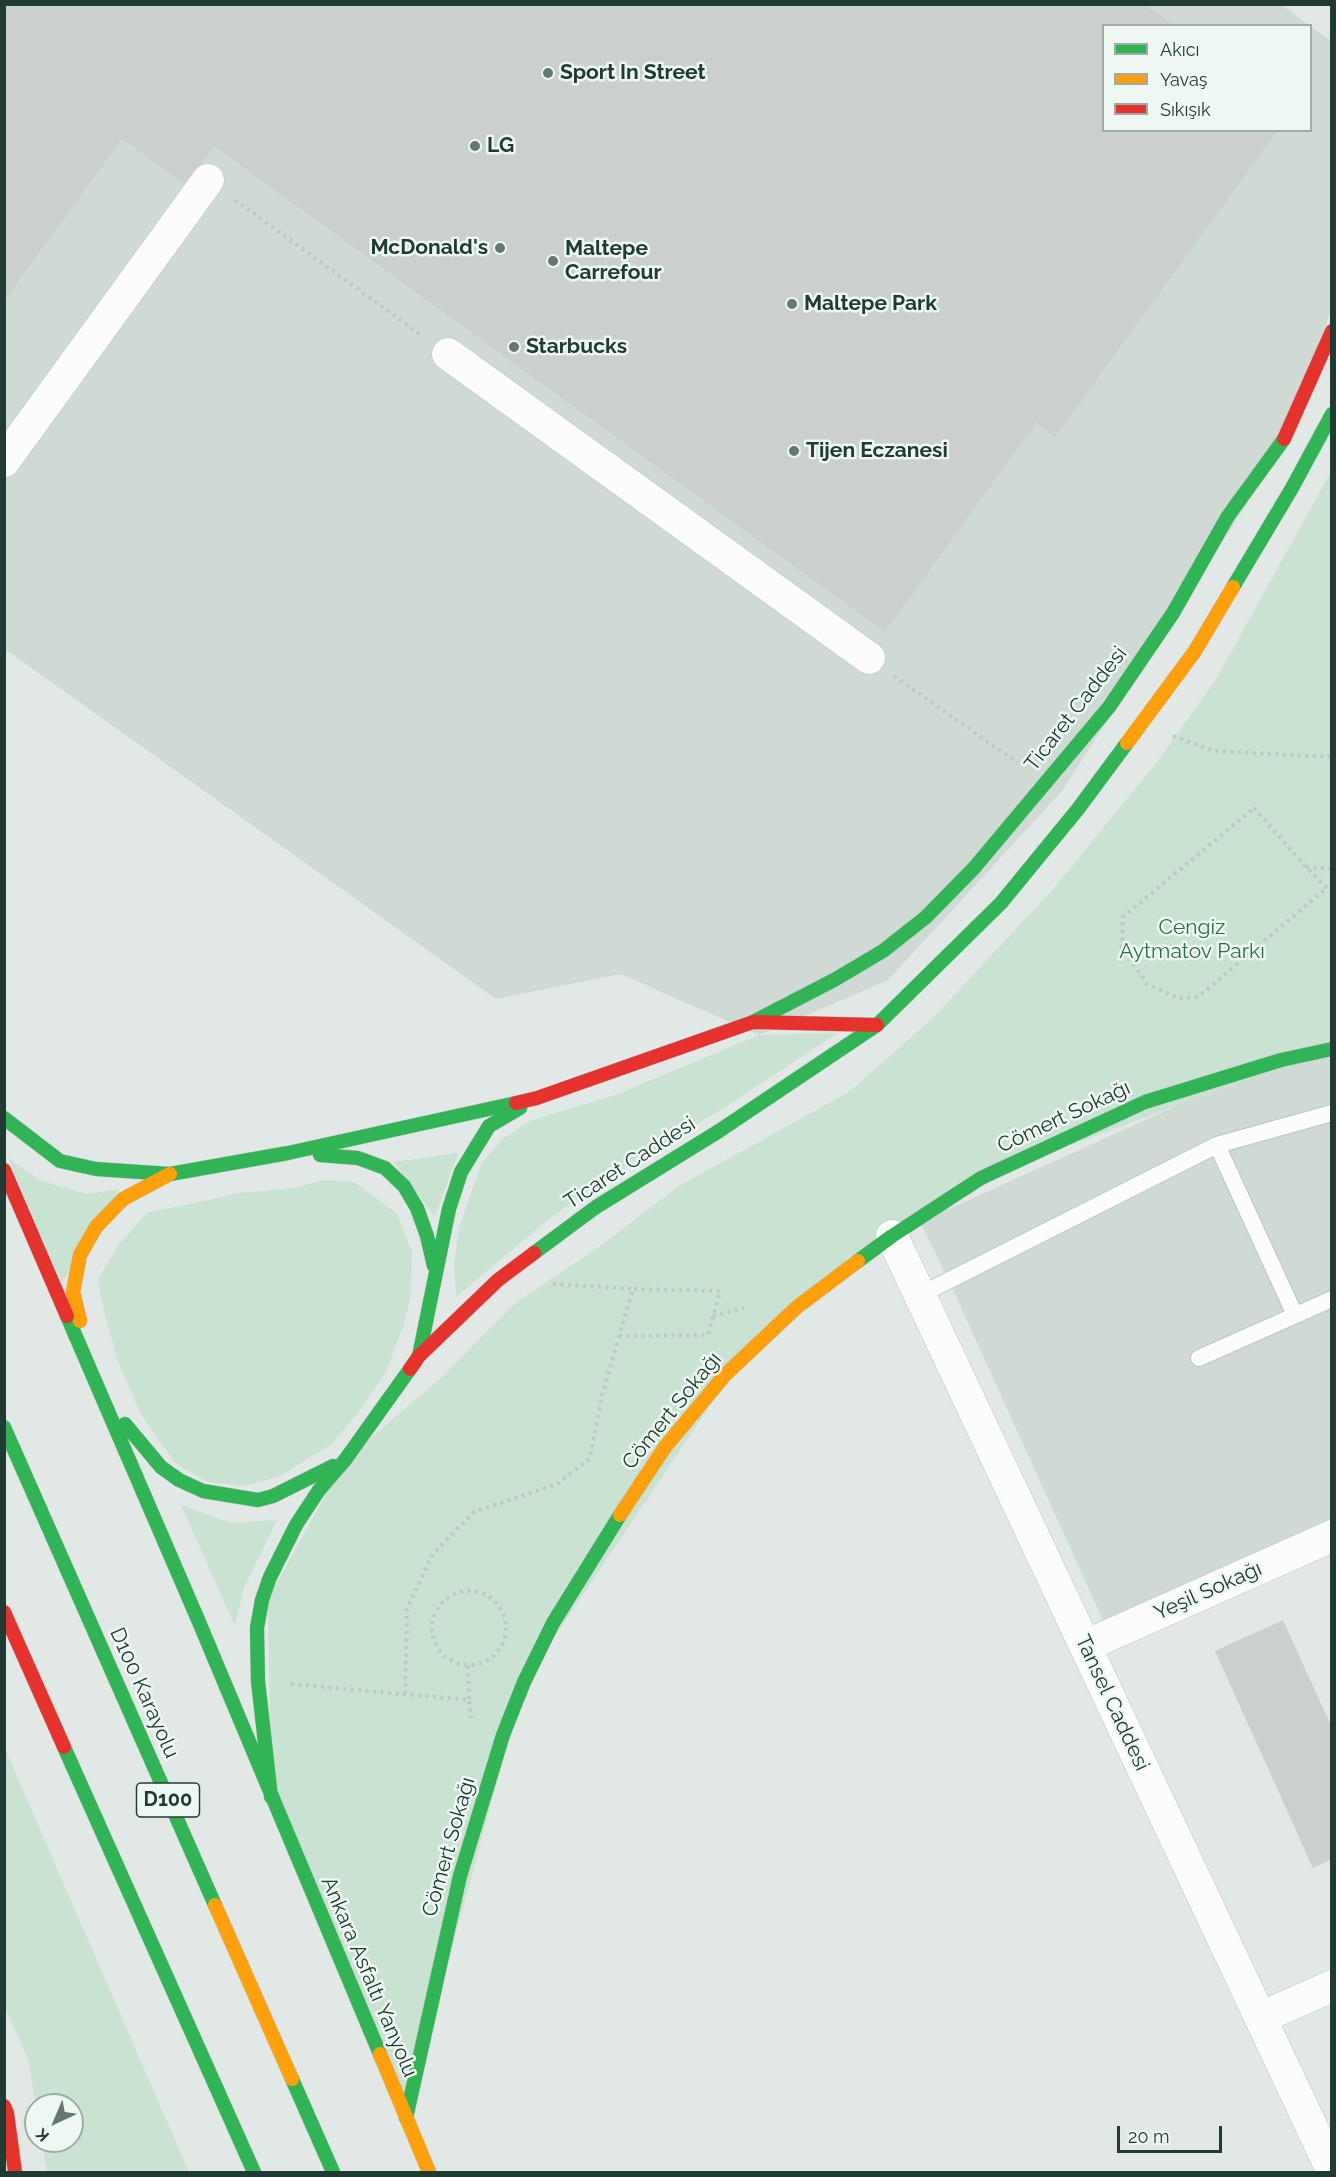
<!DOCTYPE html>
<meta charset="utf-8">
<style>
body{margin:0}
#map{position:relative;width:1336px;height:2177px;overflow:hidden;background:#e2e8e5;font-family:Raleway,sans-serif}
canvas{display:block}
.frame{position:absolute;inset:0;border:6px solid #203b33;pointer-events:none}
.legend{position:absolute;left:1102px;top:24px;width:210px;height:108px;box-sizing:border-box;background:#eff7f3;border:2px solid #9caca6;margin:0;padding:8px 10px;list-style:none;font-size:18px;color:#203b33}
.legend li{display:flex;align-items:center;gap:12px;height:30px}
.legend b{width:30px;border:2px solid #9caca6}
.north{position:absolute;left:24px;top:2093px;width:60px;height:60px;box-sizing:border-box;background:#eff7f3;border:2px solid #9caca6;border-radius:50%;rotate:224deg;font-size:16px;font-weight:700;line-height:24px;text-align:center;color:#203b33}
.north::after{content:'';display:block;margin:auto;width:21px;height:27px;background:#647871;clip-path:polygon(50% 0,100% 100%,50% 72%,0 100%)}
.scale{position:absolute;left:1117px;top:2126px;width:105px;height:27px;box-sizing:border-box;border:3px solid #203b33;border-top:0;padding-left:8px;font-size:18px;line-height:21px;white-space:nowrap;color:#203b33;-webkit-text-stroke:4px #eff7f3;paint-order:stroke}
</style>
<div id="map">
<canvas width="1336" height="2177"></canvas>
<div class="frame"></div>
<ul class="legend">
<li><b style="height:8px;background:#30b455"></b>Akıcı</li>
<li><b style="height:8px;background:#ff9f0a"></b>Yavaş</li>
<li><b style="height:8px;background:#e5322d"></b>Sıkışık</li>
</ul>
<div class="north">K</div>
<div class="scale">20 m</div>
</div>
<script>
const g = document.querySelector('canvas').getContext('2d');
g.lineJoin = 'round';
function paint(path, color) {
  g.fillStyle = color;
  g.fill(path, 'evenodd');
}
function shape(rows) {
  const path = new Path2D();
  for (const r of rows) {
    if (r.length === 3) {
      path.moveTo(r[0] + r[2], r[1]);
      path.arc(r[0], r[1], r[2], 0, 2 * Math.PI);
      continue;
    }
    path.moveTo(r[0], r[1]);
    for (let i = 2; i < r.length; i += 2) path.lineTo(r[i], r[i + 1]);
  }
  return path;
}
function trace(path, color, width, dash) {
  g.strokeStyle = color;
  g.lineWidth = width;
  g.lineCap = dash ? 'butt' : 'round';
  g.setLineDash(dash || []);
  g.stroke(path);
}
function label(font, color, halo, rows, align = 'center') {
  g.font = font + ' Raleway,sans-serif';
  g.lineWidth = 5;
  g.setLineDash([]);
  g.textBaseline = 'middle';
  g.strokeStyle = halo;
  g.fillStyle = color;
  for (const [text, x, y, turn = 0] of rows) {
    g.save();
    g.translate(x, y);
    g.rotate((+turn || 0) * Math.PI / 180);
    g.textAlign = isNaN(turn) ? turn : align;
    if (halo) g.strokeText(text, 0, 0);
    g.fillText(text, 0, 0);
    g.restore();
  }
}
paint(shape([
 [1281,4,1310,26,1104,26,1104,130,1310,130,1310,26,1331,41,1331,311,1275,460,1062,791,887,981,759,1035,621,974,496,999,5,649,5,5],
 [1331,1050,1331,1530,1108,1631,949,1281,920,1222,1276,1061]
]), '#cfdad5');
paint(shape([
 [1331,472,1331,1049,981,1178,743,1357,524,1682,406,2118,271,1797,268,1599,345,1460,443,1376,513,1305,600,1246,679,1186,849,1092,933,1018,1054,888,1157,762,1215,681],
 [838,1033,719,1111,609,1176,548,1220,456,1297,454,1264,459,1229,481,1164,501,1140,530,1121,618,1094,759,1035],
 [458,1153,435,1217,394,1162],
 [8,1158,41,1181,87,1194,119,1189,62,1283],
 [322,1180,354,1182,397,1214,412,1252,411,1297,402,1330,385,1374,360,1410,332,1444,280,1476,245,1486,208,1482,176,1464,142,1416,118,1362,104,1312,98,1279,119,1244,148,1212,191,1204,238,1193,296,1188],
 [181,1505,231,1523,277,1520,243,1590,235,1626],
 [4,1749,5,1749,189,2172,47,2172,42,2141,72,2141,72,2105,36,2105,28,2059,5,2007]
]), '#cae2d1');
paint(shape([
 [4,4,1145,4,1174,26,1104,26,1104,130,1278,130,1055,437,1036,423,885,632,214,146,186,185,122,139,4,301],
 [1283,1620,1332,1728,1332,1859,1313,1868,1215,1651]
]), '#cbd0ce');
const lane = shape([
 [1217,1145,1295,1315],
 [920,1295,1217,1145,1332,1113],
 [1199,1358,1332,1299]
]);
const street = shape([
 [448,354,869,658],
 [4,461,208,180],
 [892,1236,1332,2170],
 [1085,1646,1332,1536],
 [1260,2018,1332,1986]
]);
const fast = shape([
 [1233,587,1292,488,1332,414],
 [753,1022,834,980,883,951,926,917,974,868,1109,707,1173,613,1228,516,1284,439],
 [4,1118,60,1161,96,1169,170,1174,288,1153,516,1103],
 [320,1155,358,1158,385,1168,404,1186,417,1208,427,1236,434,1266],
 [534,1253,596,1207,719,1131,877,1025,1001,903,1078,809,1127,743],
 [858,1261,892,1236,981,1178,1145,1102,1281,1060,1332,1049],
 [67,1316,199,1622,380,2054],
 [419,1356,449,1209,461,1172,489,1126,520,1108],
 [125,1424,161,1467,179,1480,203,1491,258,1500,273,1496,333,1466],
 [4,1427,215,1905],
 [64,1747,254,2172],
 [271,1797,258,1681,257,1628,262,1600,270,1577,296,1525,319,1490,345,1460,410,1369],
 [292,2079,333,2172],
 [406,2118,460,1876,503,1735,524,1682,553,1623,620,1515]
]);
const slow = shape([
 [1127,743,1195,651,1233,587],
 [80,1321,73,1292,80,1255,96,1227,123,1199,170,1174],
 [620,1515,665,1447,725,1375,797,1307,858,1261],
 [215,1905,292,2079],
 [380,2054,429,2172]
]);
const jam = shape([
 [1284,439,1332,331],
 [516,1103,537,1098,753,1022,877,1025],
 [4,1170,67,1316],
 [410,1369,419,1356,498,1280,534,1253],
 [4,1612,64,1747],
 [4,2106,7,2113,15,2172]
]);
trace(lane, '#bfc5c2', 18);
trace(street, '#bfc5c2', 33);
trace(fast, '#bec6c2', 15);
trace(slow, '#bec6c2', 15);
trace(jam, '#bec6c2', 15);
trace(shape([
 [235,200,421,335],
 [894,676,1018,763],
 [1173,736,1214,751,1332,757],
 [1254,808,1306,867,1327,888,1198,997,1178,998,1147,984,1122,947,1123,917,1254,808],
 [1306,867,1332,869],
 [553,1284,633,1289],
 [713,1316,744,1308],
 [469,1628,37],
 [468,1666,469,1700],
 [291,1684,469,1700,471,1718],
 [405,1694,407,1609,432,1555,474,1512,557,1484,590,1458,602,1395,633,1289,720,1291,708,1335,619,1336]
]), '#bfc8c6', 4, [3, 4.5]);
trace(lane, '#fbfcfb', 16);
trace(street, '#fbfcfb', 32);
trace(fast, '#30b455', 14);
trace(slow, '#ff9f0a', 14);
trace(jam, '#e5322d', 14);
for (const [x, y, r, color] of [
 [548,73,6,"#647871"],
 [475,146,6,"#647871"],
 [500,248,6,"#647871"],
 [553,261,6,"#647871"],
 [792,304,6,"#647871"],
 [514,347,6,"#647871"],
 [794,451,6,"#647871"]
]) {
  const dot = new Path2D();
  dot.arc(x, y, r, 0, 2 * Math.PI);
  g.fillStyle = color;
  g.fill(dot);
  trace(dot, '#eff7f3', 2);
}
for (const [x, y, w] of [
 [168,1800,63]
]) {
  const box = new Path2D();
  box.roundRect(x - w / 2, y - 17, w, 34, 4.5);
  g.fillStyle = '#eff7f3';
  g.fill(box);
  trace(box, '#203b33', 1.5);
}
label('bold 20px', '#203b33', null, [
 ["D100",168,1800]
]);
label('bold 21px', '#203b33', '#eff7f3', [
 ["Sport In Street",560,73],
 ["LG",487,146],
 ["McDonald's",488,248,"right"],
 ["Maltepe",565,249],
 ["Carrefour",565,273],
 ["Maltepe Park",804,304],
 ["Starbucks",526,347],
 ["Tijen Eczanesi",806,451]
], 'left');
label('21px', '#203b33', '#eff7f3', [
 ["Ticaret Caddesi",1076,709,-52],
 ["Cömert Sokağı",1064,1117,-25],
 ["Ticaret Caddesi",630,1163,-33],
 ["Cömert Sokağı",672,1411,-51],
 ["Yeşil Sokağı",1208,1591,-24],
 ["D100 Karayolu",144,1693,66],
 ["Tansel Caddesi",1112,1703,65],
 ["Cömert Sokağı",449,1847,-74],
 ["Ankara Asfaltı Yanyolu",369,1977,67]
]);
label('21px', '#297244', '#eff7f3', [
 ["Cengiz",1192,928],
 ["Aytmatov Parkı",1192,952]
]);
</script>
